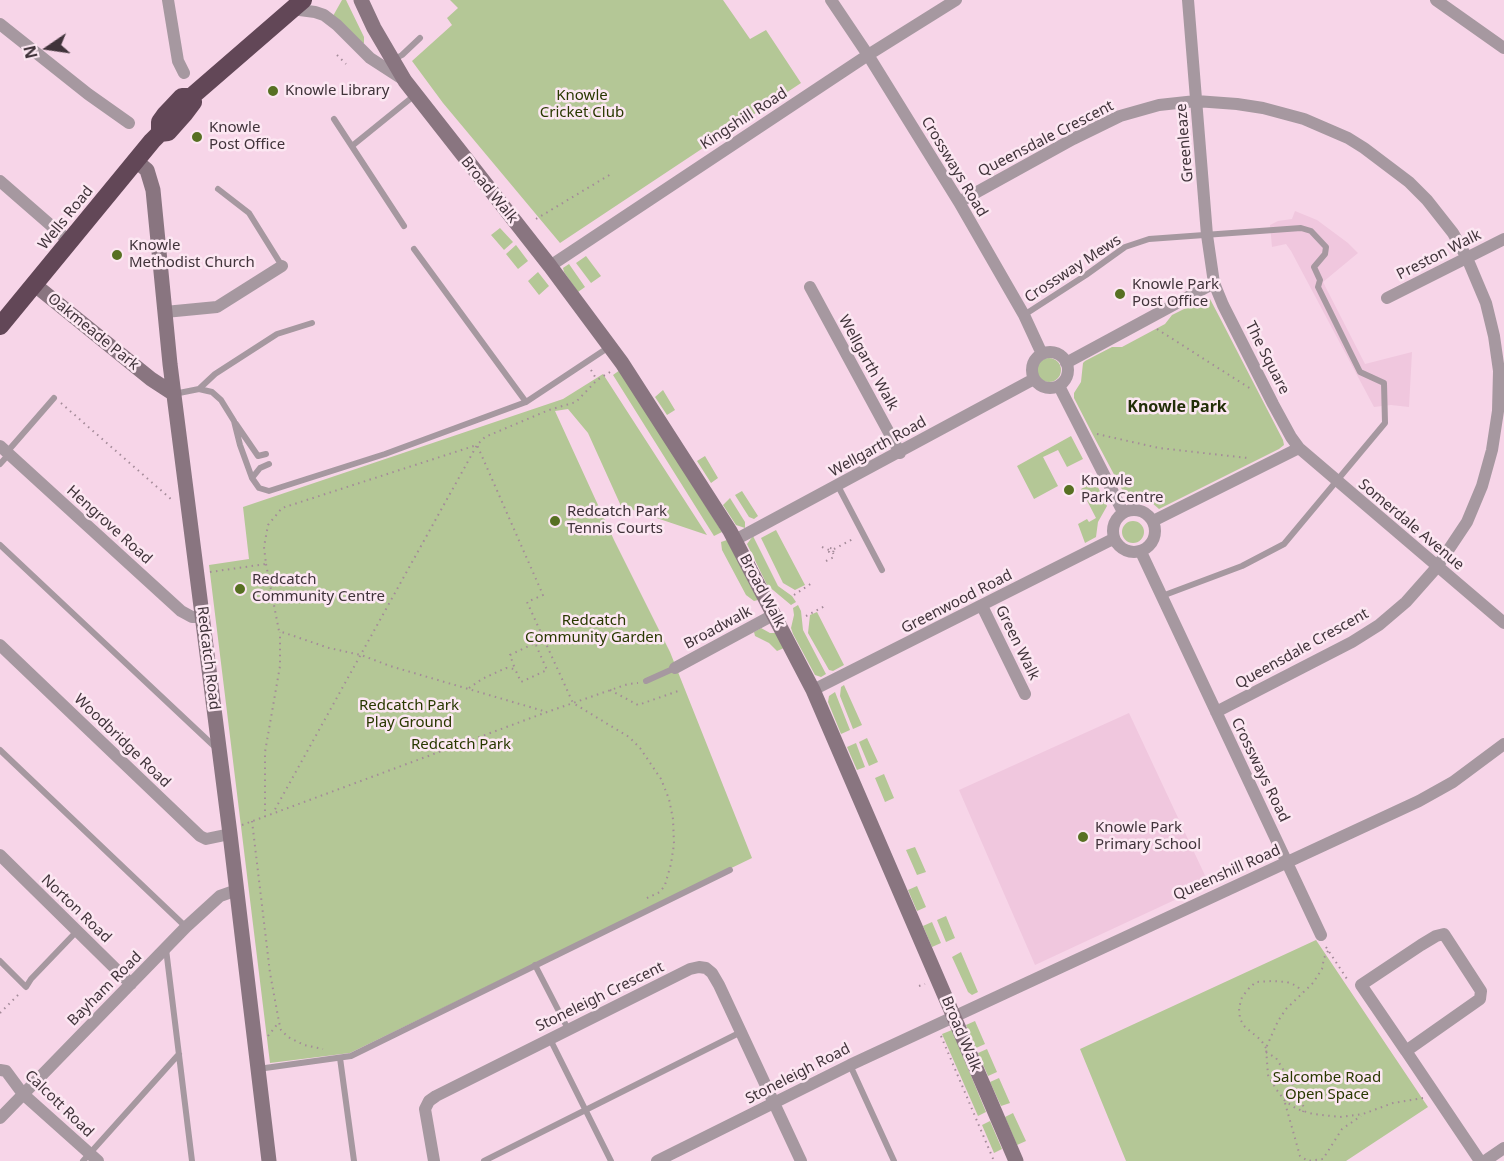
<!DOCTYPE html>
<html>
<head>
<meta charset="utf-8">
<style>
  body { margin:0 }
  #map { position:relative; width:1504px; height:1161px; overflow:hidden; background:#f7d5e8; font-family:"Noto Sans",sans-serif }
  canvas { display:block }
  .north { position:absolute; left:18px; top:18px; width:60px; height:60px; -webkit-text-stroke:4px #fce7f2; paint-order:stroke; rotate:257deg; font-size:16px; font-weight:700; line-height:24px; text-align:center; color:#40333a }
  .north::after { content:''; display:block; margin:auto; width:21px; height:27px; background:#40333a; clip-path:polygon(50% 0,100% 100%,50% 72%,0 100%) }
</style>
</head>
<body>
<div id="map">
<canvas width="1504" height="1161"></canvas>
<div class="north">N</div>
</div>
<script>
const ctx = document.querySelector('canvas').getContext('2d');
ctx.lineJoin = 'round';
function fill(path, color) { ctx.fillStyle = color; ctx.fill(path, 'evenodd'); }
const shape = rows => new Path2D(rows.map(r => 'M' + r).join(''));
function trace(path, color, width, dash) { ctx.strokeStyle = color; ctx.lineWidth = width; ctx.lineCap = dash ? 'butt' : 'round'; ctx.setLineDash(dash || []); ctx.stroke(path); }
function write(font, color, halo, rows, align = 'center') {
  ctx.font = font + ' "Noto Sans",sans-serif'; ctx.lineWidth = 5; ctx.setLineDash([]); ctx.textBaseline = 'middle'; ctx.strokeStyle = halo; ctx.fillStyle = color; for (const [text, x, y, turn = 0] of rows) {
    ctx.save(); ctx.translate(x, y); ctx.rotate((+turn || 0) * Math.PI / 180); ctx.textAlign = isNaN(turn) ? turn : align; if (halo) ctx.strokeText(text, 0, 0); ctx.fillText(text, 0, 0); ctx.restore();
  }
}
fill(shape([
  [1295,211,1317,220,1348,243,1358,253,1323,282,1365,364,1412,352,1409,407,1391,405,1374,407,1291,251,1286,244,1272,247,1270,225,1278,221,1292,219],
  [1129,713,1209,884,1035,965,959,790]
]), '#f0c7de');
fill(shape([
  [342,0,346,0,364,37,364,43,361,43,333,16],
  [450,0,723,0,750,39,766,30,801,83,560,243,443,103,412,61,452,25,447,18,458,8],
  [500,228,513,242,504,250,491,235],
  [516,245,528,261,518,269,506,254],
  [586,256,601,276,591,283,576,263],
  [569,264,585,287,578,292,564,272,563,268],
  [538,272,549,286,539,295,528,281],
  [1206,298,1210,299,1220,318,1283,440,1284,445,1279,449,1159,509,1151,502,1144,499,1126,497,1093,435,1074,398,1074,393,1081,382,1083,363,1085,361,1112,347,1122,347,1165,324,1172,315],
  '1037 370a12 12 0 1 1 24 0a12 12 0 1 1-24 0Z',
  [620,370,722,532,714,536,613,375],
  [603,374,707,535,621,506,588,433,568,409,555,411,614,540,670,652,752,858,350,1053,270,1063,209,565,249,559,243,507,563,399],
  [663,390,675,410,667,415,655,397],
  [1071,436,1083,459,1067,467,1058,450,1043,457,1058,486,1034,499,1017,466],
  [705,456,718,478,711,483,697,461],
  [1095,481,1107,506,1098,522,1096,537,1085,543,1078,524,1087,519,1089,522,1096,518,1081,489],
  [742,491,758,516,754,519,749,517,735,495],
  [730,498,745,522,745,528,736,525,723,505],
  '1122 532a11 11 0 1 1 22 0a11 11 0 1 1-22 0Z',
  [776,530,805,585,795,590,783,583,761,538],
  [753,536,778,586,792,596,796,602,791,605,767,585,747,544],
  [727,540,758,600,754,601,746,595,722,550,721,542],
  [798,605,801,611,803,630,826,674,821,677,815,675,793,634,791,628,794,615,793,608],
  [817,612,844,665,833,671,829,670,808,633,810,615],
  [761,628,770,633,776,633,784,648,777,651,769,643,755,636,754,632],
  [844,685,862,725,853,729,840,696,841,687],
  [835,692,850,730,841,734,828,702,829,696],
  [867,738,878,762,869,766,859,742],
  [856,743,865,767,857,770,847,747],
  [884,774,894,798,885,802,875,778],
  [915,847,926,872,917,875,906,850],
  [917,886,926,907,917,911,908,890],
  [946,916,955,938,946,942,937,920],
  [932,922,941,943,932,947,923,926],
  [1316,940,1428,1107,1346,1161,1126,1161,1080,1049],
  [961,952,978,992,972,995,968,992,952,957],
  [975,1021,985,1044,976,1048,966,1025],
  [952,1030,986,1112,978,1116,942,1034],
  [987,1049,997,1072,988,1076,978,1053],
  [999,1078,1010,1103,1001,1106,990,1082],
  [1013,1113,1026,1141,1017,1145,1005,1117],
  [990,1121,1002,1149,994,1153,982,1125]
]), '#b4c796');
trace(shape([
  [337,55,346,64],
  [536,219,611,174],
  [135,262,146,266],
  [1157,329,1251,389],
  [591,370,597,380],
  [610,372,597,380,576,402,549,410,485,437,477,445,543,595,527,602,573,703,629,737,640,748,661,779,669,799,673,819,674,844,671,864,665,885,660,892,645,899],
  [61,403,172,500],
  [1097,434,1159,448,1248,458],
  [822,547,829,550],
  [830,548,834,549,833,553,829,552,830,548],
  [834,549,855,538],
  [826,561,834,557,833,553],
  [266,564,279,631,329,648,361,655,390,666,547,712],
  [210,572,266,564,264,547,268,525,282,508,477,445,273,813],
  [794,595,812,583],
  [806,616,825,606],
  [469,688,482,679,506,668,515,669,521,682,547,670,535,643,510,655,515,669],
  [610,690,638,705,681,690],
  [265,817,265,752,280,666,280,632],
  [252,821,270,973,279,1022,281,1030,288,1037,304,1045,323,1049],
  [242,825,547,712,628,684,638,683],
  [1326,947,1349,982],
  [1328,951,1324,958,1322,969,1313,983,1286,1009,1278,1021,1266,1048,1268,1075,1276,1089,1285,1101,1297,1109,1313,1114,1340,1117,1363,1114,1393,1103,1423,1098],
  [919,986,925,984],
  [0,1013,19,994],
  [268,1036,279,1022],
  [941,1036,994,1161],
  [1266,1048,1261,1040,1245,1027,1240,1019,1239,1008,1242,997,1250,987,1256,982,1272,981,1287,982,1297,986,1302,992],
  [1266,1052,1276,1058,1298,1093,1304,1108,1303,1112],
  [1285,1103,1300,1156,1308,1161,1323,1159,1342,1129,1361,1116]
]), '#a48b99', 2, [1.5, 4.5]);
trace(shape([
  [393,60,402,55,420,38],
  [334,119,404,226],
  [352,146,415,95],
  [218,189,249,213,282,266],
  [414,249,526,402],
  [1024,315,1086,275,1125,247,1149,239,1301,228,1311,231,1326,247,1325,254,1314,267,1320,280,1318,287,1360,372,1384,383,1385,423,1284,544,1242,566,1162,596],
  [199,389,215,374,277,334,312,323],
  [174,394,199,389,212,392,221,400,234,421,240,445,252,478,259,488,269,491,385,454,526,402,609,347],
  [236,424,258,456,266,454],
  [7,452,54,398],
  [0,464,9,454],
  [252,478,260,468,269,464],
  [838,486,882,570],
  [0,545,215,747],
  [646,681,675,668],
  [0,750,186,927],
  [166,949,192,1161],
  [0,961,26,987,31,979,77,931],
  [535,965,568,1029],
  [550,1039,611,1161],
  [340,1058,354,1161],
  [850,1065,894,1161],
  [258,1069,351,1056,730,870],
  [83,1161,179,1054],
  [484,1161,741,1032]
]), '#a698a0', 6);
trace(shape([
  [168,0,178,61,184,73],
  [831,0,868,55,959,202,1024,315,1042,354],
  [1188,0,1207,235,1214,283],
  [1436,0,1504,48],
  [292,9,315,12,324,15,337,25,370,58,404,80],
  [0,24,88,94,129,123],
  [0,181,70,242],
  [959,202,1073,139,1120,116,1159,105,1196,101,1237,104,1263,108,1304,119,1348,138,1364,148,1409,182,1427,200,1453,233,1467,258,1486,303,1494,336,1499,371,1498,411,1492,450,1482,486,1467,522,1437,567,1406,602,1379,625,1352,642,1216,712],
  [550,266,868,55,956,0],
  [810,287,900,453],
  [1387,298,1504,239],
  [165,312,217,307,282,266],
  '1032 370a18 18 0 1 1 36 0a18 18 0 1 1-36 0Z',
  [1066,363,1214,283,1223,305,1273,404,1291,437,1299,448,1153,521],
  [1059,386,1123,512],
  [0,446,181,611,192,617,202,617],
  [1299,448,1504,623],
  '1113 531a21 21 0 1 1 42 0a21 21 0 1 1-42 0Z',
  [735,540,1034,379],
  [1141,552,1321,935],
  [982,606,1025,694],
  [0,645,200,836,206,839,230,834],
  [675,668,775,614],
  [813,690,1113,539],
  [0,855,131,984],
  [1406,1051,1361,985,1421,945,1436,936,1444,934,1481,991,1480,999,1406,1051,1480,1161],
  [0,1070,6,1071,23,1094,98,1161],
  [0,1118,186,927,220,896,237,890],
  [434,1161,425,1109,429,1101,436,1096,690,969,699,967,706,968,712,973,719,985,801,1161],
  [657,1161,850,1065,1419,801,1453,782,1504,744],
  [1485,1161,1504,1148]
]), '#a698a0', 12);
trace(shape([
  [361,0,374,28,405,81,550,266,622,363,730,531,813,690,1016,1161],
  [136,161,147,170,153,190,170,364,230,834,269,1161],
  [35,285,151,379,174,394]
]), '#897580', 15);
trace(shape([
  [160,133,160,122,165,115,182,97,191,97],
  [0,326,152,141,160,133,168,132,184,114,193,102,191,97,303,0]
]), '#624757', 18);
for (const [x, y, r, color] of [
  [273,91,6,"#577022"],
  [197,137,6,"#577022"],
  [117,255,6,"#577022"],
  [1120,294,6,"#577022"],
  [1069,490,6,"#577022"],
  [555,521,6,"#577022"],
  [240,589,6,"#577022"],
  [1083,837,6,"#577022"]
]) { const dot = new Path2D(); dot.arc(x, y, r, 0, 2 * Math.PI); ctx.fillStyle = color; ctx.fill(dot); trace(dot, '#fce7f2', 2); }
write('15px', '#40333a', '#fce7f2', [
  ["Knowle Library",285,91],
  ["Knowle",209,128],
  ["Post Office",209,145],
  ["Knowle",129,246],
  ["Methodist Church",129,263],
  ["Knowle Park",1132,285],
  ["Post Office",1132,302],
  ["Knowle",1081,481],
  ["Park Centre",1081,498],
  ["Redcatch Park",567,512],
  ["Tennis Courts",567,529],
  ["Redcatch",252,580],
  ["Community Centre",252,597],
  ["Knowle Park",1095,828],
  ["Primary School",1095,845]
], 'left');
write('15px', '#293800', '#fce7f2', [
  ["Knowle",582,96],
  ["Cricket Club",582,113],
  ["Redcatch",594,621],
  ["Community Garden",594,638],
  ["Redcatch Park",409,706],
  ["Play Ground",409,723],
  ["Redcatch Park",461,745],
  ["Salcombe Road",1327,1078],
  ["Open Space",1327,1095]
]);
write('15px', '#40333a', '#fce7f2', [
  ["Kingshill Road",744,119,-33],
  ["Queensdale Crescent",1046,139,-27],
  ["Greenleaze",1185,143,-95],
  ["Crossways Road",954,167,59],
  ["Broad Walk",489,190,51],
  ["Wells Road",66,218,-51],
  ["Preston Walk",1439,255,-27],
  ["Crossway Mews",1073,269,-33],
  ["Oakmeade Park",93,332,39],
  ["The Square",1267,358,63],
  ["Wellgarth Walk",868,363,61],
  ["Wellgarth Road",878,447,-29],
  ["Hengrove Road",109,525,42],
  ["Somerdale Avenue",1411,525,40],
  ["Broad Walk",762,591,62],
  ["Greenwood Road",957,602,-27],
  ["Broadwalk",718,628,-28],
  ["Green Walk",1017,643,64],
  ["Queensdale Crescent",1302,649,-29],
  ["Redcatch Road",208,658,83],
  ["Woodbridge Road",122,741,44],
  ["Crossways Road",1260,770,64],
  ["Queenshill Road",1227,873,-24],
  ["Norton Road",76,909,44],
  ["Bayham Road",105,989,-45],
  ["Stoneleigh Crescent",600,997,-26],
  ["Broad Walk",961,1034,67],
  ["Stoneleigh Road",798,1074,-27],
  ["Calcott Road",59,1104,44]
]);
write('bold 16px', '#222e08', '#fce7f2', [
  ["Knowle Park",1177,407]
]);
</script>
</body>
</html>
